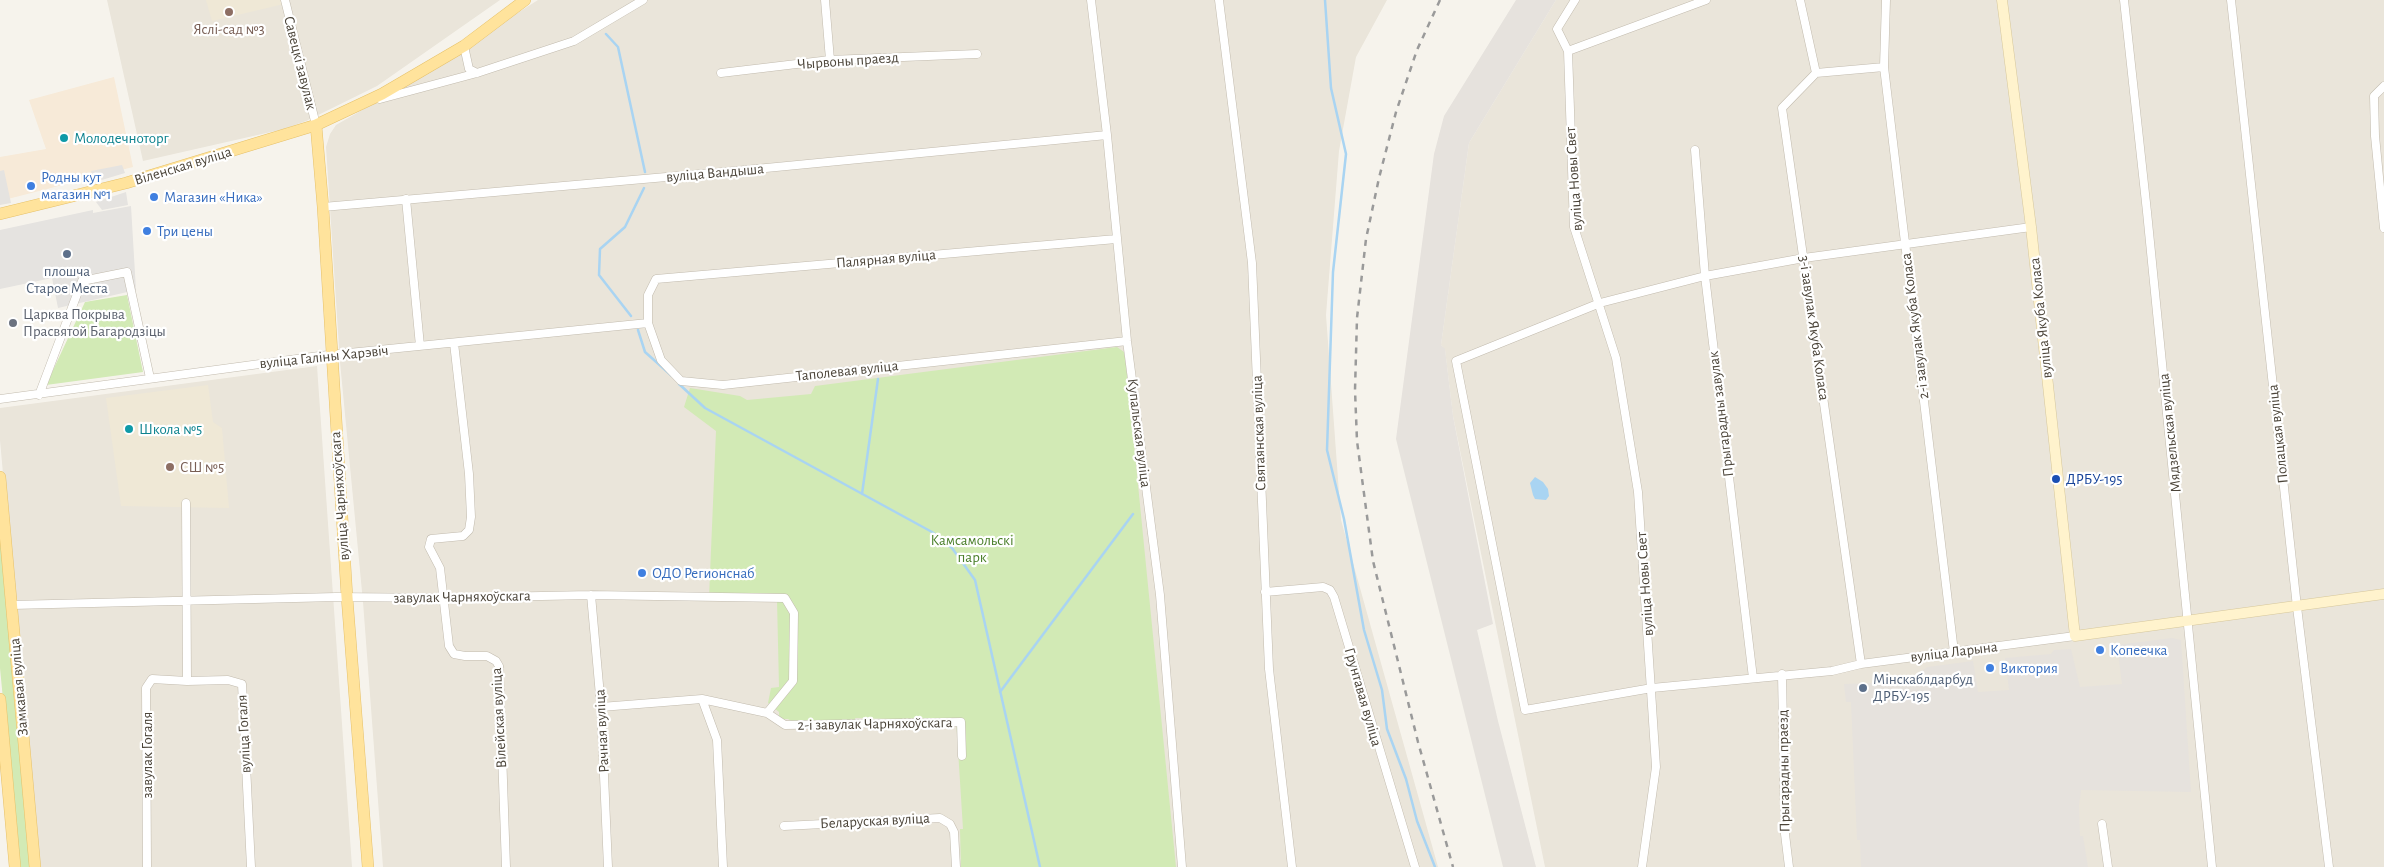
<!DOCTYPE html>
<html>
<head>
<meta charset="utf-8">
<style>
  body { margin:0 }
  canvas { display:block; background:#f6f3ec }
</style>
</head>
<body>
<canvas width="2384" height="867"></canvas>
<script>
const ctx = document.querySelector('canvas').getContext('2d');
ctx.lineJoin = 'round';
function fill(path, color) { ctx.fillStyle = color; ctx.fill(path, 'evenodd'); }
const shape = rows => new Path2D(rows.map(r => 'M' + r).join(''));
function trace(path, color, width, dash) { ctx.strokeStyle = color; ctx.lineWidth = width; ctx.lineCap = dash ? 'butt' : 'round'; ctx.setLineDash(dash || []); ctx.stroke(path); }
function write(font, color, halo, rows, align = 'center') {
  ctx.font = font + ' "Alegreya Sans",sans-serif'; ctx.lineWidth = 4.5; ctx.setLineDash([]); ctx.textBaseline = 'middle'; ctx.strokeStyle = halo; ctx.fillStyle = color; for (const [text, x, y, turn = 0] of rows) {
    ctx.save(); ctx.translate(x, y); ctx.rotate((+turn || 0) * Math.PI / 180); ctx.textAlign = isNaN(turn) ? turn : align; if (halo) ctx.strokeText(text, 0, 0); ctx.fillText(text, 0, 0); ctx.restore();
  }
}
fill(shape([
  [107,0,500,0,377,86,306,121,284,129,143,161],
  [538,0,1387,0,1356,57,1339,151,1326,315,1341,520,1438,867,383,867,363,602,340,362,326,147,330,134,336,125,385,97],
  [1556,0,2384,0,2384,867,1545,867,1453,416,1445,350,1441,345,1469,143],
  [317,366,352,867,38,867,0,440,0,408]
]), '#eae5da');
fill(shape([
  [114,77,133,167,0,201,0,157,46,149,29,100]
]), '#f7ead8');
fill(shape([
  [1516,0,1556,0,1469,143,1441,345,1445,349,1453,416,1493,624,1477,630,1498,721,1536,867,1503,867,1396,439,1434,154,1444,116],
  [2172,638,2181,640,2191,792,2081,790,2079,805,2080,836,2083,836,2088,867,1861,867,1860,840,1857,840,1851,702,1846,702,1844,684,1904,682,1928,667,1973,661,1978,692,2009,690,2005,658,2051,654,2054,650,2071,649,2080,687,2122,684,2117,645]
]), '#e6e2dd');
fill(shape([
  [206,0,283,0,284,4,212,21],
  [208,385,213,422,222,428,229,508,121,506,106,398]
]), '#efe8d6');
fill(shape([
  [127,295,143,372,46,385,85,302],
  [1117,347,1124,352,1126,364,1176,867,961,867,960,829,963,829,956,718,931,718,930,720,855,718,856,721,793,722,788,719,779,719,779,712,768,703,771,688,779,687,777,600,709,598,716,431,684,407,690,388,740,396,747,400,811,394,815,386],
  [0,521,32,867,19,867,0,668]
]), '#d2eab5');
fill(shape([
  [122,165,125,173,95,182,91,171],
  [4,170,11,203,0,205,0,171],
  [126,192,128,205,102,210,96,202],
  [131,206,136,290,58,308,52,278,0,289,0,230,93,210,93,213]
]), '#e5e3e0');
fill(shape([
  [1535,477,1543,482,1548,489,1549,496,1546,500,1535,499,1533,495,1530,483]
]), '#a9d4f2');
trace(shape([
  [1325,0,1331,88,1346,154,1333,272,1327,450,1344,519,1364,630,1382,690,1387,729,1406,779,1417,821,1435,867],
  [606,34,618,47,645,172],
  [631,316,599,275,600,249,625,227,644,188],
  [638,330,645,352,672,376],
  [679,384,705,408,932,532,952,548,975,580,1040,867],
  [862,494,878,379],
  [1000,692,1133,514]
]), '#a9d4f2', 2.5);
const street = shape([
  [285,0,316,125],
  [825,0,830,60],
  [1091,0,1107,135,1127,341,1160,595,1182,867],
  [1219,0,1252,263,1269,669,1292,867],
  [1575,0,1557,29,1568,51,1574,227,1616,358,1638,492,1656,767,1642,867],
  [1800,0,1816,73],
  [1886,0,1884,67,1954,652],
  [2124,0,2147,212,2212,867],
  [2231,0,2297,607,2329,867],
  [464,46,469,69,477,73],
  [1568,51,1706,0],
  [721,73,830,60,977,54],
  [2384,86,2374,96,2375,136,2384,228],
  [380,99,477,73,574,41,643,0],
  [1695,150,1705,276,1753,678],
  [406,199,420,346],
  [323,207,735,171,1107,135],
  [2031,227,1804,258,1705,276,1600,303,1456,361,1525,710,1652,688,1832,671,1861,664,2075,636],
  [1116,239,656,279,648,295,648,323,661,360,681,381,723,385,1127,341],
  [454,343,469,474,471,517,469,530,463,536,431,539,429,547,440,568,449,646,454,654,465,656,487,656,496,661,499,666,506,867],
  [39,395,82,281,127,272,150,378],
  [0,399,319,356,648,323],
  [186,503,187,681,228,680,242,684,251,867],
  [1265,592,1323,587,1330,590,1334,597,1415,867],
  [591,595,601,707,608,867],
  [12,605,336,597,443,598,591,595,785,598,794,613,793,681,767,713],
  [1861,664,1782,108,1816,73,1884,67],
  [1782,674,1785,834,1789,867],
  [702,699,717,740,723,867],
  [601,707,702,699,767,713,785,725,961,722,962,756],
  [2102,824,2108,867],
  [784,826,940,818,950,824,954,832,956,867],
  [147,867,146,688,152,679,187,681]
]);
const secondary = shape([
  [2002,0,2031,227,2075,636,2384,594]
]);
const primary = shape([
  [316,125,323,207,347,597,368,867],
  [0,214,126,183,316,125,382,94,464,46,525,0],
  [0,477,35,867],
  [0,699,15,867]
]);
trace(street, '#c2bbae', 9);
trace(secondary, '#d6c79b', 11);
trace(primary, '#e6c16a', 12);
trace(street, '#fff', 8);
trace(secondary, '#fff3cd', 10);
trace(primary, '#ffe39c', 11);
trace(shape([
  [1440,0,1417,50,1396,112,1379,178,1366,239,1357,318,1355,390,1357,441,1373,561,1418,742,1453,867]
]), '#9a9a9a', 2.5, [6, 6]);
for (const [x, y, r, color] of [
  [229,12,5,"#8d6e63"],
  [64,138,5,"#0f9aa8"],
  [31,186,5,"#3f7fe0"],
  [154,197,5,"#3f7fe0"],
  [147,231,5,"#3f7fe0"],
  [67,254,5,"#5c6f8a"],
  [13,323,5,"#6b7280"],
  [129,429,5,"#0f9aa8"],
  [170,467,5,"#8d6e63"],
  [2056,479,5,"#1a4fb4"],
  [642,573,5,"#3f7fe0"],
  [2100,650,5,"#3f7fe0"],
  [1990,668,5,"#3f7fe0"],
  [1863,688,5,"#5c6f8a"]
]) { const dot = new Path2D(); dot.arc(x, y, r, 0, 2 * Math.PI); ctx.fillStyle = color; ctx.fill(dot); trace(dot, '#fff', 2); }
write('15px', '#785e54', '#fff', [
  ["Яслі-сад №3",229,29],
  ["СШ №5",180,467,"left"]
]);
write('15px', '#4b4439', '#fff', [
  ["Чырвоны праезд",848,61,-4],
  ["Савецкі завулак",300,63,76],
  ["Віленская вуліца",183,166,-17],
  ["вуліца Вандыша",715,173,-5],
  ["вуліца Новы Свет",1574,179,-94],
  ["Палярная вуліца",886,259,-5],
  ["вуліца Якуба Коласа",2041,318,-96],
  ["2-і завулак Якуба Коласа",1915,326,-97],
  ["3-і завулак Якуба Коласа",1814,328,82],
  ["вуліца Галіны Харэвіч",324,357,-6],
  ["Таполевая вуліца",847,371,-6],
  ["Прыгарадны завулак",1721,414,-97],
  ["Купальская вуліца",1139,433,83],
  ["Святаянская вуліца",1259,433,-92],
  ["Мядзельская вуліца",2170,433,-96],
  ["Полацкая вуліца",2278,434,-96],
  ["вуліца Чарняхоўскага",340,496,-94],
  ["вуліца Новы Свет",1645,584,-94],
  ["завулак Чарняхоўскага",462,597,-1],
  ["вуліца Ларына",1954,652,-7],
  ["Замкавая вуліца",19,687,-95],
  ["Грунтавая вуліца",1363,697,74],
  ["Вілейская вуліца",499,718,-93],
  ["2-і завулак Чарняхоўскага",875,724,-1],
  ["Рачная вуліца",602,731,-93],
  ["вуліца Гогаля",244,734,-93],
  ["завулак Гогаля",147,755,-90],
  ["Прыгарадны праезд",1784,771,-91],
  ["Беларуская вуліца",875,821,-3]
]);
write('15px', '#0d838f', '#fff', [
  ["Молодечноторг",74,138],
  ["Школа №5",139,429]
], 'left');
write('15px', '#366cbe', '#fff', [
  ["Родны кут",41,177],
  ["магазин №1",41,194],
  ["Магазин «Ника»",164,197],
  ["Три цены",157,231],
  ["ОДО Регионснаб",652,573],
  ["Копеечка",2110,650],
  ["Виктория",2000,668]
], 'left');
write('15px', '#4e5e75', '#fff', [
  ["плошча",67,271],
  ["Старое Места",67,288],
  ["Мінскаблдарбуд",1873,679,"left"],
  ["ДРБУ-195",1873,696,"left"]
]);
write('15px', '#5b616d', '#fff', [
  ["Царква Покрыва",23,314],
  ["Прасвятой Багародзіцы",23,331]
], 'left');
write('15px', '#164399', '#fff', [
  ["ДРБУ-195",2066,479]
], 'left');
write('15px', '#4a7f2a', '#fff', [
  ["Камсамольскі",972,540],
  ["парк",972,557]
]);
</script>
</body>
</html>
